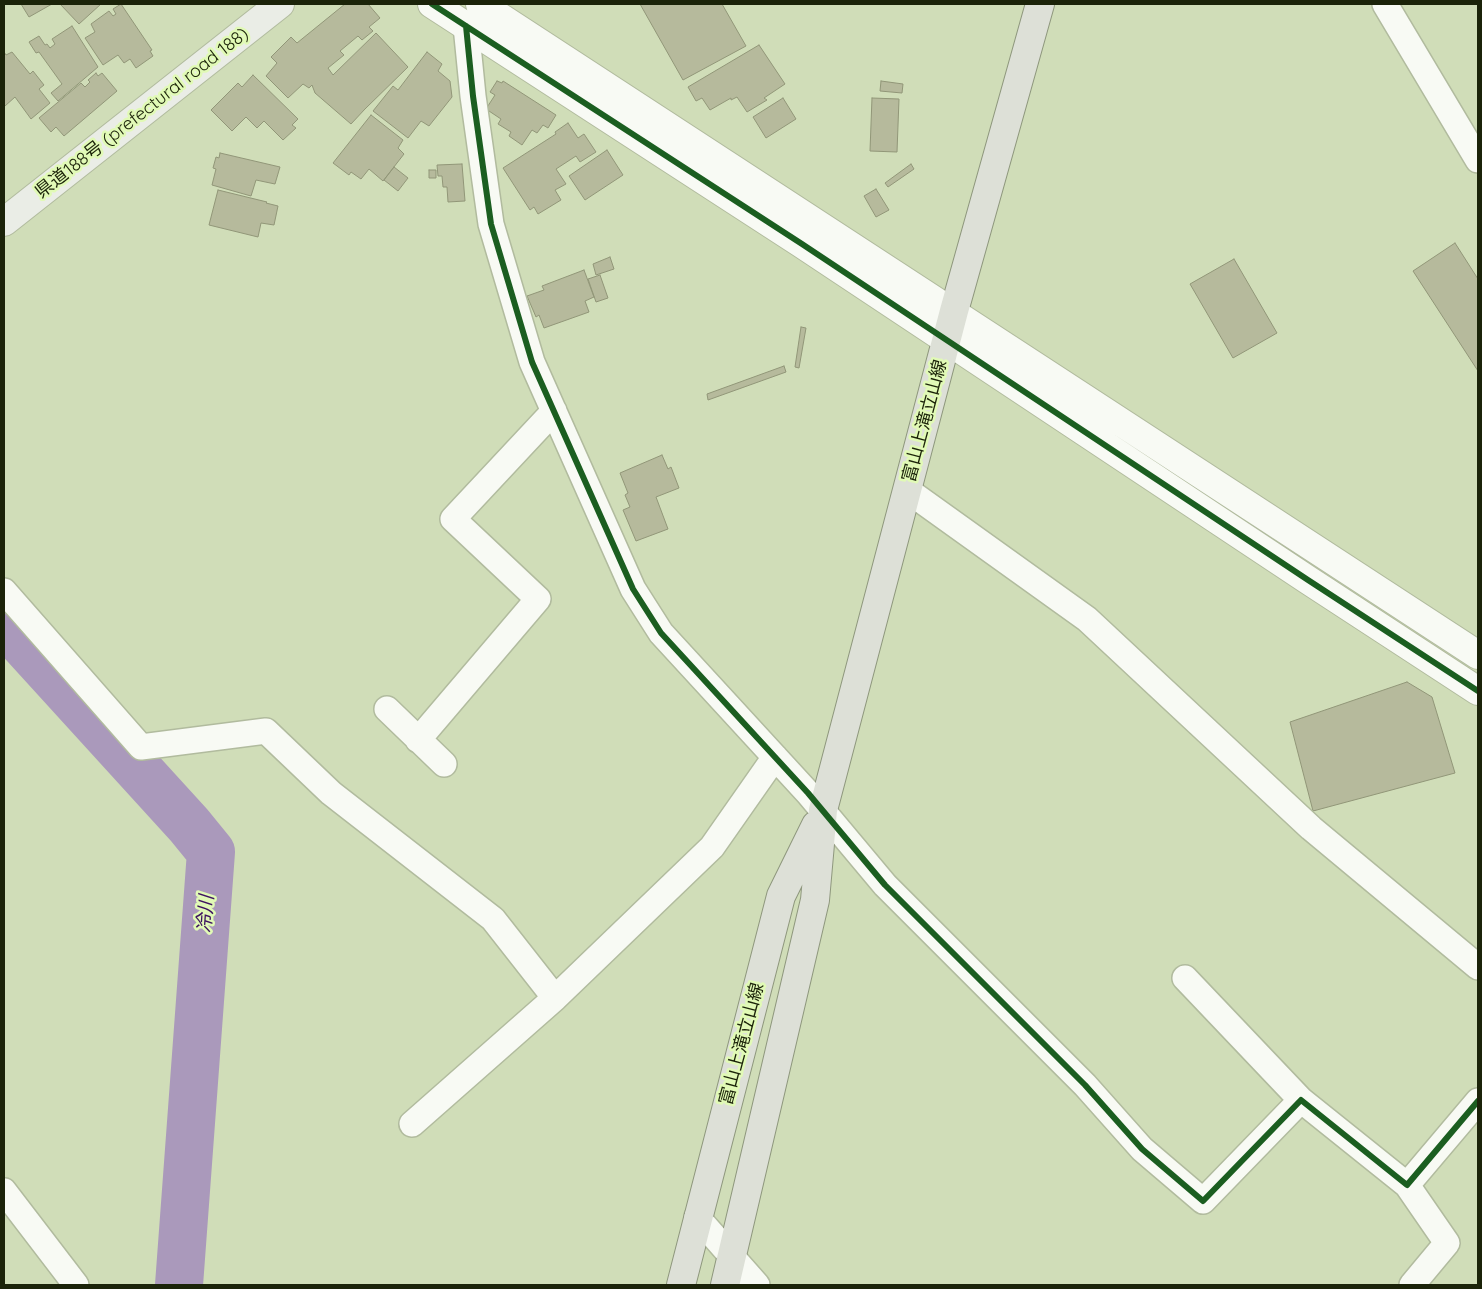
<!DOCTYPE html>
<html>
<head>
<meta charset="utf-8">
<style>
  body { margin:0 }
  #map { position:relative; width:1482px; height:1289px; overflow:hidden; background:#d0ddb8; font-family:Quicksand,sans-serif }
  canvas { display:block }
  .frame { position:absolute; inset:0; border:5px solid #1b2309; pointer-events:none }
</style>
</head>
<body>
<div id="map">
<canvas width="1482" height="1289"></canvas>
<div class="frame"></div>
</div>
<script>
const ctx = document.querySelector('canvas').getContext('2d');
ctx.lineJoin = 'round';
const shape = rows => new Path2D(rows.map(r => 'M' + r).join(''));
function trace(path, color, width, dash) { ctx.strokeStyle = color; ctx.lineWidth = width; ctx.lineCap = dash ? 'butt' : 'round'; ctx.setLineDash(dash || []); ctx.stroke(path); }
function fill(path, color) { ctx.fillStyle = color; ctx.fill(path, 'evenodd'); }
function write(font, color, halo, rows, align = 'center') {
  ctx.font = font + ' Quicksand,"Noto Sans JP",sans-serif'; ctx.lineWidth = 5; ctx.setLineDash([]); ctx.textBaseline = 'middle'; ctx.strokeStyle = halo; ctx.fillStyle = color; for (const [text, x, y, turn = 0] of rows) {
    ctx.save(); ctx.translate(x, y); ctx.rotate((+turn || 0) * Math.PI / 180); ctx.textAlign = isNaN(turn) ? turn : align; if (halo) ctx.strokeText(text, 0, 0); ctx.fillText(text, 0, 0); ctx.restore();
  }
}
trace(shape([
  [4,622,189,825,211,852,179,1285]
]), '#a9b', 48);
const building = shape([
  [21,4,52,4,29,17,21,4],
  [60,4,101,4,79,24,60,4],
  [121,4,152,50,150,51,153,56,136,68,130,59,124,63,118,55,103,65,85,38,95,32,91,24,109,11,113,16,116,14,113,9,121,4],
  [345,4,368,4,380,18,369,27,373,31,362,40,358,36,340,51,344,55,328,68,333,75,376,33,408,67,365,109,351,124,315,93,312,85,309,88,303,84,288,98,266,76,277,63,271,57,291,37,297,43,345,4],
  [640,4,722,4,746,46,683,80,640,4],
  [72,26,98,67,58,101,51,93,62,84,39,52,36,53,29,42,39,36,45,45,47,44,50,48,55,44,52,39,72,26],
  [759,45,785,84,764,98,767,100,747,112,737,97,731,100,731,98,710,110,702,98,696,101,688,87,759,45],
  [4,52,6,55,12,52,30,74,33,71,44,85,39,89,50,103,31,119,15,97,5,106,4,104,4,52],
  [427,52,442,64,438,71,450,81,452,97,429,126,421,121,408,138,373,111,393,86,398,90,427,52],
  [96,73,98,76,102,73,117,91,64,136,56,127,51,132,39,118,81,83,85,87,90,82,88,80,96,73],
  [253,75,298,119,292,125,296,128,283,140,264,121,257,128,246,117,232,131,211,110,238,83,242,87,253,75],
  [497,81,502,83,503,81,556,115,548,128,543,125,537,133,532,130,522,145,509,136,511,132,498,124,501,119,486,109,495,95,490,92,497,81],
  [881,81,903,84,902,93,880,91,881,81],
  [783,98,796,119,766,138,753,117,783,98],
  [872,98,899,99,897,152,870,151,872,98],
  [371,115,403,140,398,148,404,154,383,181,369,169,361,179,351,172,349,175,333,163,371,115],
  [568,123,578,138,584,134,596,152,580,162,576,156,556,169,566,184,555,190,561,200,538,214,534,207,530,210,503,168,556,134,555,132,568,123],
  [607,150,623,175,585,200,569,176,607,150],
  [220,153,280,167,275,184,256,180,251,196,212,185,216,169,213,168,216,157,219,158,220,153],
  [462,164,465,201,448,202,447,187,443,187,442,176,438,176,437,165,462,164],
  [911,164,914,169,888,187,885,183,911,164],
  [394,167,408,178,398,191,384,180,394,167],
  [429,170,436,170,436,178,429,178,429,170],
  [876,189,889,210,876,217,864,196,876,189],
  [218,190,267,202,266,203,278,206,274,225,261,223,258,237,209,225,218,190],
  [1455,243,1478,279,1478,371,1413,271,1455,243],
  [610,257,614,269,596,275,593,264,610,257],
  [1234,259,1277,333,1233,358,1190,284,1234,259],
  [584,270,594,297,585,301,589,312,544,328,539,315,536,317,527,296,544,290,542,286,584,270],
  [600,275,608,298,596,302,588,279,600,275],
  [801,327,806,328,799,368,795,367,801,327],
  [784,366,786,372,708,400,707,394,784,366],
  [662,455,668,469,671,467,679,488,656,497,668,529,636,541,623,510,630,507,625,495,628,493,620,473,662,455],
  [1407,682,1432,697,1455,773,1313,811,1290,722,1407,682]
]);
fill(building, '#b6ba9c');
trace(building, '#919678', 1);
const minor = shape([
  [1385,4,1478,160],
  [466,26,473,96,491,224,532,362,633,589,661,633,808,793,885,885,1085,1085,1142,1149,1203,1201,1301,1100,1407,1185,1478,1101],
  [907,490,1087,619,1311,828,1478,967],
  [4,591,141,747,266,731,331,793,493,919,555,998],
  [387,709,444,764],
  [418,740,538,599,453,519,554,411],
  [1185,978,1301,1100],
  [412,1124,555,998,712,847,775,757],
  [1407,1185,1447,1243,1412,1285],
  [4,1191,76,1285],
  [697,1217,757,1285]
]);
const tertiary = shape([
  [432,4,802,244,1308,580,1478,691],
  [480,4,1478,655]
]);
const secondary = shape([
  [4,222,280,4]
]);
const primary = shape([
  [681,1285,781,896,816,825],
  [725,1285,815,900,823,810,954,311,1040,4]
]);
trace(minor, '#b1bb9e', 28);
trace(tertiary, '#b1bb9e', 30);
trace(secondary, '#b1bb9e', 30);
trace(primary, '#8e977d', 30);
trace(minor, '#f8faf4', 25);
trace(tertiary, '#f8faf4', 28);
trace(secondary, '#eaede6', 28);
trace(primary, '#dde0d7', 28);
trace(shape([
  [432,4,802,244,1308,580,1478,691],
  [466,26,473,96,491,224,532,362,633,589,661,633,808,793,885,885,1085,1085,1142,1149,1203,1201,1301,1100,1407,1185,1478,1101]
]), '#1b5e20', 6);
write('18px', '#1b2309', '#e1fab6', [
  ["県道188号 (prefectural road 188)",142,113,-38],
  ["富山上滝立山線",925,421,-75],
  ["富山上滝立山線",742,1044,-75]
]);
write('italic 19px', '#3c125f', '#e1fab6', [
  ["冷川",206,914,-86]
]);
</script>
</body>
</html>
